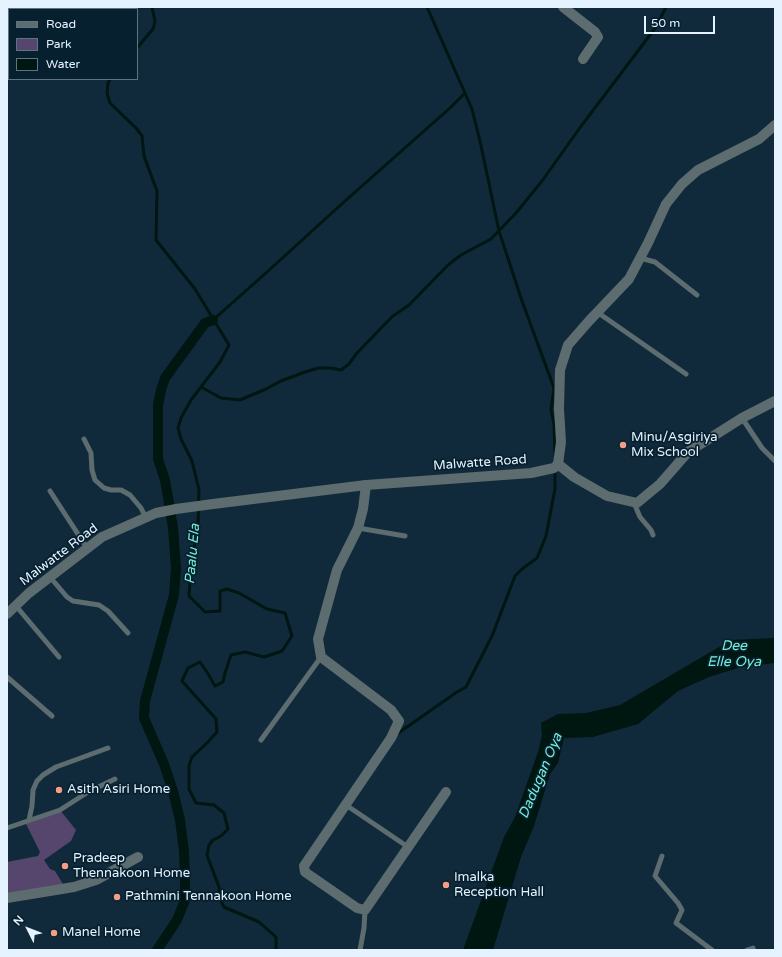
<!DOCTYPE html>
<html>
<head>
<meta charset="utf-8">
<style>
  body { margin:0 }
  #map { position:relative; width:782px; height:957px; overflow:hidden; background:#112a3b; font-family:"Varela Round",sans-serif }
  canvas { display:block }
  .frame { position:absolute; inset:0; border:8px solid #e4f3ff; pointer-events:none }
  .legend { position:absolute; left:8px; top:8px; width:130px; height:72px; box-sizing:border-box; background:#072030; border:1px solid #5f7483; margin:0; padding:5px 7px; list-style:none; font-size:12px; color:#e4f3ff }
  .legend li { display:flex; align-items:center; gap:8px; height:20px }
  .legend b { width:20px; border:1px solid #5f7483 }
  .north { position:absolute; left:8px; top:909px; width:40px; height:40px; -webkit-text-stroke:3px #072030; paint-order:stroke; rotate:312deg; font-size:11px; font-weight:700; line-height:16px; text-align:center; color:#e4f3ff }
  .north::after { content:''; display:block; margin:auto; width:14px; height:18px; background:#e4f3ff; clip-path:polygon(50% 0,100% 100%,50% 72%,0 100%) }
  .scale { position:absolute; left:644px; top:16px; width:71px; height:18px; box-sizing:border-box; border:2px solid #e4f3ff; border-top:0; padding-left:5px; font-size:12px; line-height:14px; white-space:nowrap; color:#e4f3ff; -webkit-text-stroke:3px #072030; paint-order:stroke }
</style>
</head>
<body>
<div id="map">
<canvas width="782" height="957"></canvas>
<div class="frame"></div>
<ul class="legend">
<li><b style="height:5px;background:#5c6c6f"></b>Road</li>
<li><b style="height:11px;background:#56466d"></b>Park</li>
<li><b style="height:11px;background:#001611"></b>Water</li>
</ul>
<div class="north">N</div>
<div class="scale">50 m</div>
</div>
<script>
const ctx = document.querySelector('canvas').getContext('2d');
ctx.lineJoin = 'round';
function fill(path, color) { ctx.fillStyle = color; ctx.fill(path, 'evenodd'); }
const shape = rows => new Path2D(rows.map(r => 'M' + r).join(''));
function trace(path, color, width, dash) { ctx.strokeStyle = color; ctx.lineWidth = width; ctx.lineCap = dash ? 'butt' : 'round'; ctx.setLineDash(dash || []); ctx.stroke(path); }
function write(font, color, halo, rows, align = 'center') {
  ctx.font = font + ' "Varela Round",sans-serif'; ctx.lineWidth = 3.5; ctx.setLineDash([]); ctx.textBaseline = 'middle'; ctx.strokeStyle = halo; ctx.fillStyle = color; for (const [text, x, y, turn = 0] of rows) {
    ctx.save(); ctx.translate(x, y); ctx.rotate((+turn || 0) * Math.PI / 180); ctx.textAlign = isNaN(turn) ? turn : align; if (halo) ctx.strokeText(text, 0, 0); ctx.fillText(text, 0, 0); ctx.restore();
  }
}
fill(shape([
  [60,810,76,830,71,841,44,860,50,869,55,871,66,889,7,898,7,862,38,856,40,852,25,822]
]), '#56466d');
fill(shape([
  [775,638,775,663,741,667,709,677,678,691,638,724,593,737,564,738,558,763,550,774,534,826,521,857,493,950,463,950,504,837,515,817,538,752,542,735,541,723,558,714,586,713,620,705,731,640]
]), '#001611');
trace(shape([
  [427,7,472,109,480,141,499,231,522,301,554,388,551,410,554,424,555,455],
  [137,48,153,29,155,21,152,7],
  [110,79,108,83,107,93,110,103,136,128,142,136,144,156,157,191,156,240,195,289,229,345,220,362,191,400,181,418,178,428,181,439,192,461,199,490,198,525,191,565,189,596,205,612,220,611,220,591,227,589,239,593,267,609,285,613,292,636,282,651,264,657,245,652,231,655,225,673,223,682,215,686,207,672,200,662,188,668,182,681,216,719,217,732,207,743,192,757,189,766,189,789,196,803,214,805,224,813,228,829,221,836,213,840,209,845,207,855,219,887,220,899,224,907,259,922,276,937,276,950],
  [213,320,267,272,345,201,450,108,464,94],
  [201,387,221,398,240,400,266,389,281,381,305,372,318,368,331,368,341,370,349,364,357,353,386,323,393,316,409,305,448,265,461,255,491,239,516,213,542,181,579,129,656,27,666,7],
  [397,734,457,692,466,687,492,636,515,576,522,569,537,558,546,536,555,489,555,470]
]), '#001611', 3);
trace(shape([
  [157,950,177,920,185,900,185,875,184,851,180,820,173,791,164,764,144,718,145,701,174,595,176,568,173,528,168,497,165,480,158,459,158,405,161,390,165,378,205,323,213,320]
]), '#001611', 10);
trace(shape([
  [640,258,655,262,697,295],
  [597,312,686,374],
  [742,418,762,448,775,461],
  [84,439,91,453,92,470,95,480,104,488,111,490,121,490,130,495,141,508,146,518],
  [50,491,87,548],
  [634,503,640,517,651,530,653,535],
  [358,528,405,536],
  [50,577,67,597,73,601,99,605,108,611,128,633],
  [16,606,59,657],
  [7,677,52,716],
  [261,740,321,657],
  [346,805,408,847],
  [29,820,32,806,33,790,37,781,43,775,56,767,108,748],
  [7,828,60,810,88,792,115,779],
  [662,856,655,876,678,903,682,910,676,923,712,950],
  [360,950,364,928,365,910],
  [747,950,753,948]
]), '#5c6c6f', 5);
trace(shape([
  [563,7,595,32,598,37,583,59],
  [558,464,574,477,607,496,637,503,660,484,688,452,742,418,775,401],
  [366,485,363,509,358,528,337,570,318,639,321,657,391,710,399,721,391,738,304,866,305,872,357,908,365,910,446,792],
  [7,898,74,887,96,880,138,857]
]), '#5c6c6f', 10);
trace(shape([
  [7,614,29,593,102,537,156,513,176,509,213,504,366,485,531,473,554,468,558,464,561,442,559,409,560,370,568,345,589,321,629,279,648,243,666,204,682,184,698,170,759,139,775,125]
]), '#5c6c6f', 10);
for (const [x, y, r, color] of [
  [623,445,4,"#f49e88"],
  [59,790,4,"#f49e88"],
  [65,866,4,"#f49e88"],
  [446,885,4,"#f49e88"],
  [117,897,4,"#f49e88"],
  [54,933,4,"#f49e88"]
]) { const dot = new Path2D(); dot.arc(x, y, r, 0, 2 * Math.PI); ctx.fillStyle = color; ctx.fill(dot); trace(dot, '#072030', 1.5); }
write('13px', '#e4f3ff', '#072030', [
  ["Minu/Asgiriya",631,438],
  ["Mix School",631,453],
  ["Asith Asiri Home",67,790],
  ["Pradeep",73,859],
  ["Thennakoon Home",73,874],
  ["Imalka",454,878],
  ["Reception Hall",454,893],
  ["Pathmini Tennakoon Home",125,897],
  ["Manel Home",62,933]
], 'left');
write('13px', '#e4f3ff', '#072030', [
  ["Malwatte Road",480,463,-4],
  ["Malwatte Road",59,555,-37]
]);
write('italic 14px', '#76eed5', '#072030', [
  ["Paalu Ela",193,554,-85],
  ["Dee",734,646],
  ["Elle Oya",734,662],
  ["Dadugan Oya",541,776,-67]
]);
</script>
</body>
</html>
